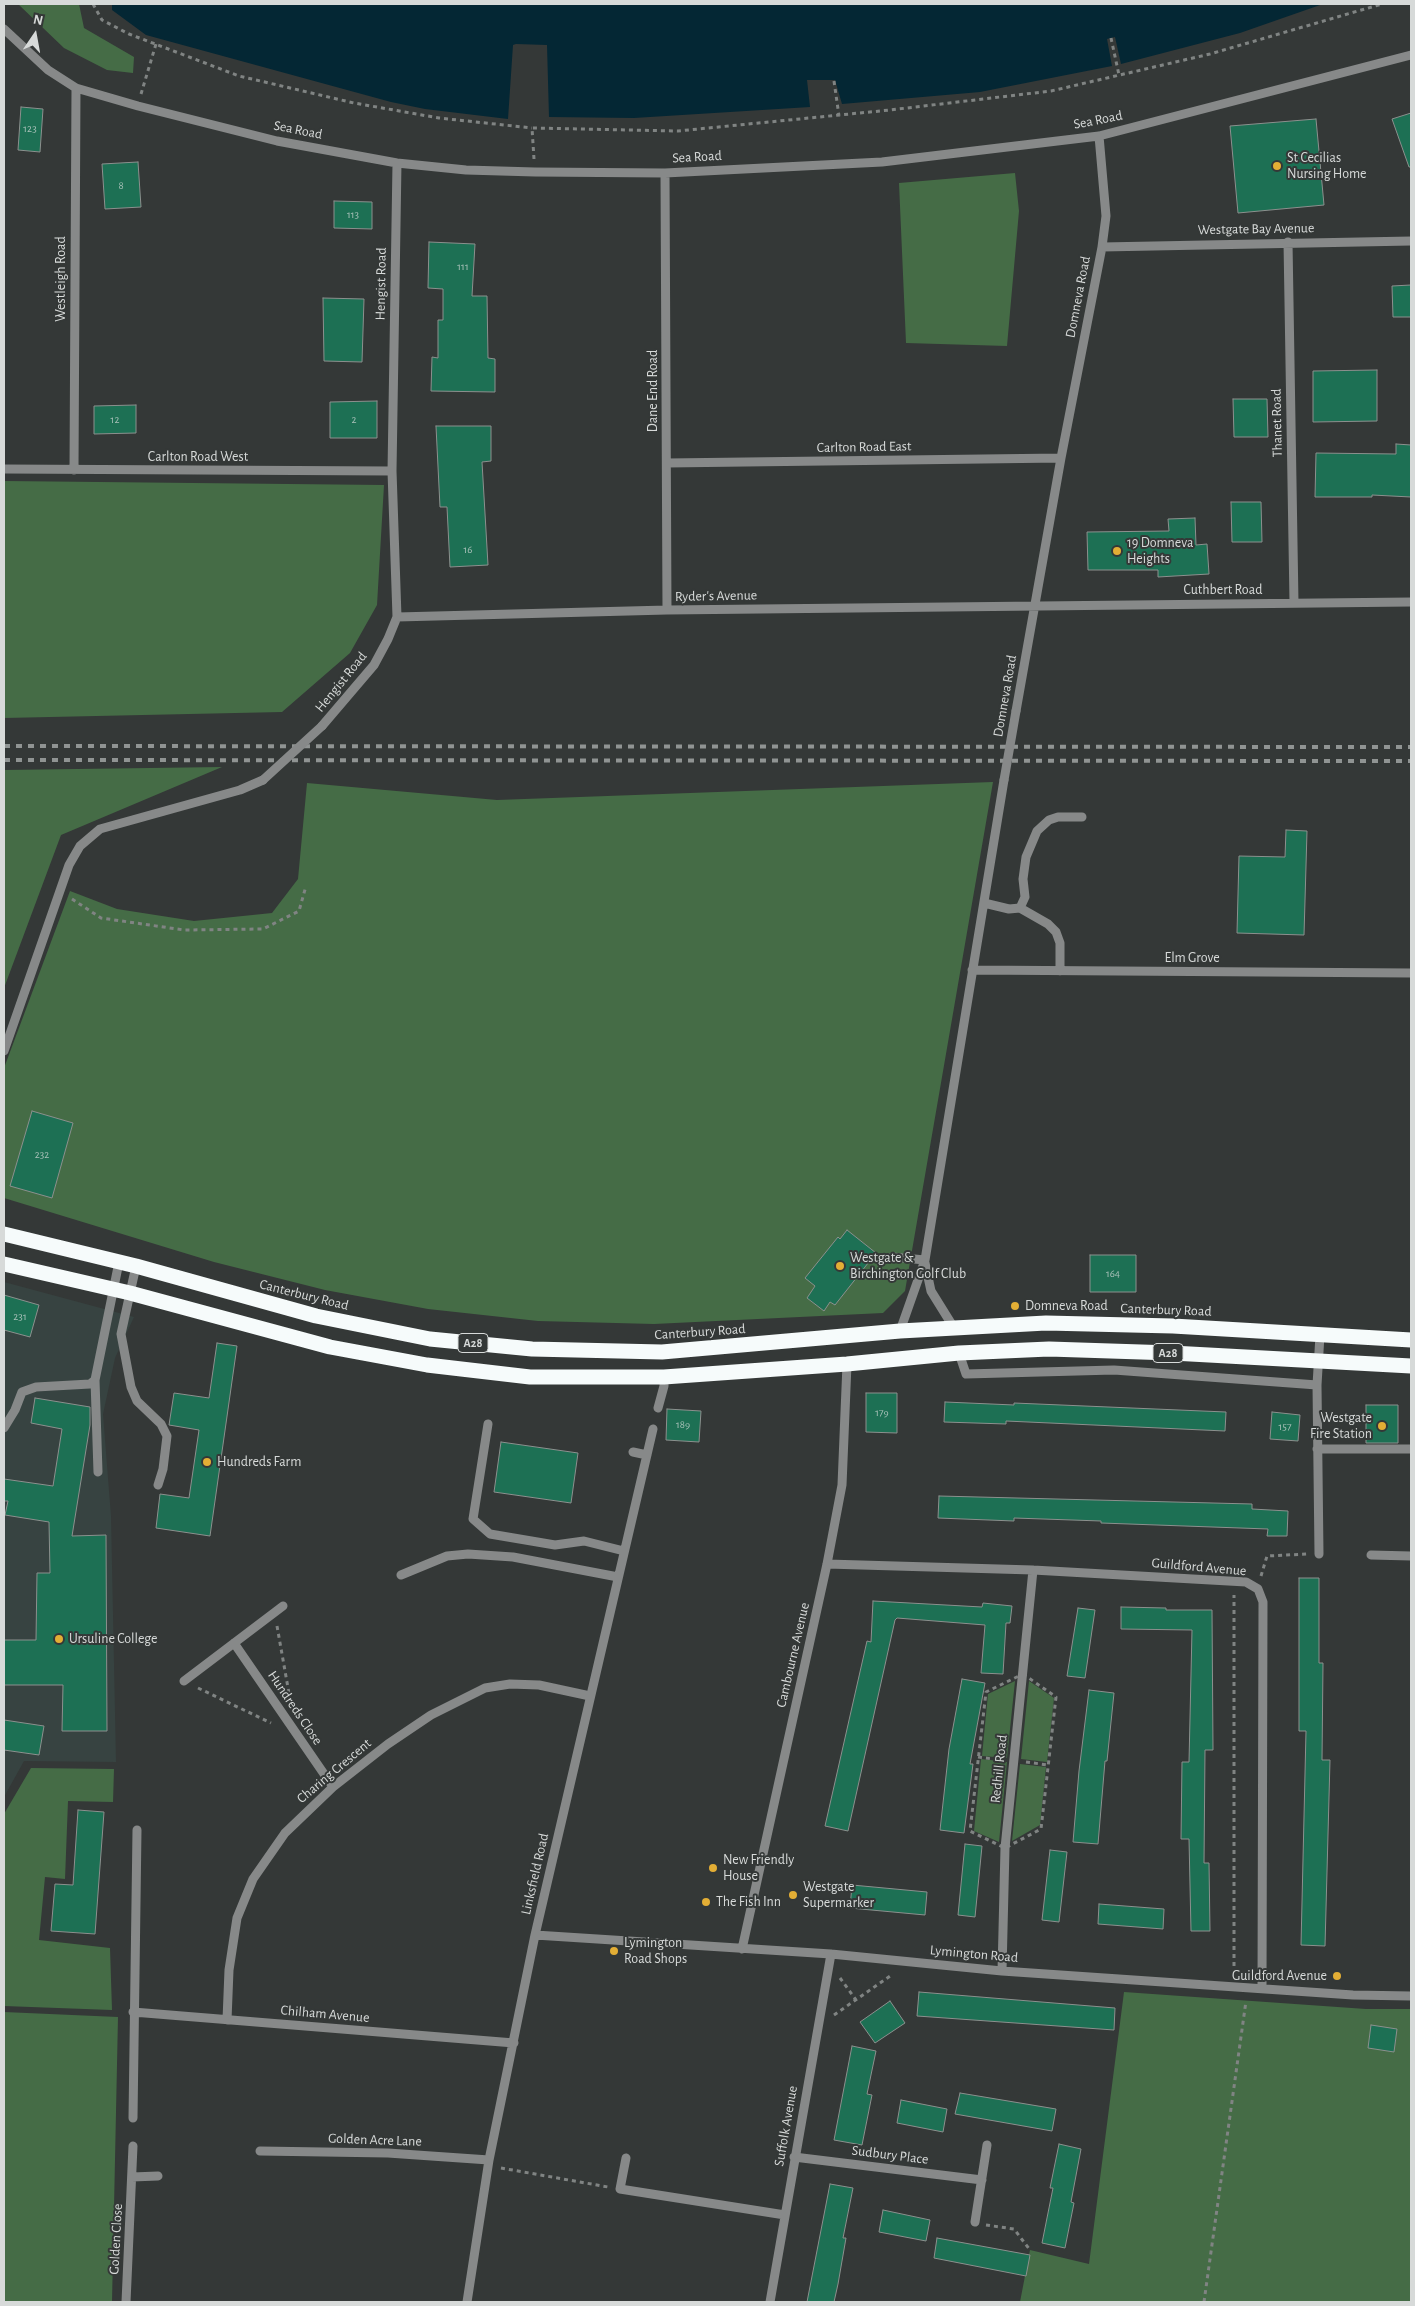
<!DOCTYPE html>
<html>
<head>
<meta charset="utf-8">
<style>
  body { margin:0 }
  #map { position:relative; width:1415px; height:2306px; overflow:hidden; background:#343837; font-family:"Alegreya Sans",sans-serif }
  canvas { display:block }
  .frame { position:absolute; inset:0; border:5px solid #d7dad9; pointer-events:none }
  .north { position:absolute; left:10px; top:10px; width:50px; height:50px; -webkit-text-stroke:4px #343837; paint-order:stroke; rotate:12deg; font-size:14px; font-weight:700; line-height:20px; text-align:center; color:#d7dad9 }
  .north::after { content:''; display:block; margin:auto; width:18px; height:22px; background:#d7dad9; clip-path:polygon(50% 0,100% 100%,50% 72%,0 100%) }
</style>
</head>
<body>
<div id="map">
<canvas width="1415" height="2306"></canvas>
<div class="frame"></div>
<div class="north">N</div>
</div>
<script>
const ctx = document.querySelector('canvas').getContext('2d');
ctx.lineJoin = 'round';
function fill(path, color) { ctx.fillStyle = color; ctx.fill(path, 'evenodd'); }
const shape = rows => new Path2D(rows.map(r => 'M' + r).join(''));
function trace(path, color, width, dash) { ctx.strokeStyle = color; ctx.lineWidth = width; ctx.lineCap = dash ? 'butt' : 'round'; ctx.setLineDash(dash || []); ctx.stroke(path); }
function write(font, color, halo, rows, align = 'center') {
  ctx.font = font + ' "Alegreya Sans",sans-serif'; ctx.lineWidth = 4; ctx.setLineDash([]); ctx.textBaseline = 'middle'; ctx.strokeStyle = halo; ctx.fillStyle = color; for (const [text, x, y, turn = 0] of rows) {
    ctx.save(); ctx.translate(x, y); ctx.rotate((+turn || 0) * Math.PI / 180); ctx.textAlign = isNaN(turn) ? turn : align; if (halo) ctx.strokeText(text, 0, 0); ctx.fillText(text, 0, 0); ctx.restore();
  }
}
fill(shape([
  [4,1282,134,1317,115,1358,103,1414,111,1516,116,1762,24,1761,4,1797]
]), '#374341');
fill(shape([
  [18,4,79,4,84,28,134,57,133,73,107,70,64,48],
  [1015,173,1019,211,1007,346,906,343,899,183],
  [4,481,384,485,377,605,350,653,282,712,4,718],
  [222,767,61,835,4,988,4,770],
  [993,782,905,1291,883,1313,654,1324,538,1321,428,1309,325,1290,214,1262,4,1198,4,1068,70,891,117,909,194,921,272,913,298,879,307,783,497,800],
  [1015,1681,1007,1758,982,1756,988,1694],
  [1029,1681,1054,1698,1047,1762,1021,1759],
  [981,1759,1007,1762,999,1842,974,1831],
  [1020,1764,1046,1767,1040,1825,1012,1841],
  [31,1768,114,1769,113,1802,68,1801,65,1879,45,1877,39,1940,110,1948,112,2010,4,2006,4,1814],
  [1124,1992,1366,2009,1411,2009,1411,2302,1020,2302,1030,2250,1089,2264],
  [4,2012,118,2017,112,2302,4,2302]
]), '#456c46');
fill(shape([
  [112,4,1323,4,1240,33,1121,64,1115,37,1107,39,1112,66,980,92,842,104,835,80,807,80,810,107,634,118,549,117,547,45,516,44,513,45,508,119,425,109,391,102,146,35,112,10]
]), '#042734');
const building = shape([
  [21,107,43,109,40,152,18,150,21,107],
  [1411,113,1411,167,1409,167,1392,119,1411,113],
  [1316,119,1324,205,1238,213,1230,126,1316,119],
  [138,162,141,207,105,209,102,164,138,162],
  [334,201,372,202,372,229,334,228,334,201],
  [429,242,475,244,472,296,487,296,488,358,495,359,495,392,431,391,432,357,438,358,438,320,443,320,443,289,428,288,429,242],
  [1411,285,1411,317,1393,317,1392,286,1411,285],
  [323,298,364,299,362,362,324,361,323,298],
  [1377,370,1377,421,1313,422,1313,371,1377,370],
  [1233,399,1267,399,1268,437,1234,437,1233,399],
  [377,401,377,438,330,438,330,402,377,401],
  [136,405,136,433,94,434,94,406,136,405],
  [436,426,491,426,491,461,482,462,488,565,450,567,447,507,440,507,436,426],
  [1396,444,1411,445,1411,497,1372,495,1372,497,1315,497,1316,453,1396,454,1396,444],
  [1231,502,1261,502,1262,542,1232,542,1231,502],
  [1195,518,1196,545,1207,544,1209,574,1158,577,1158,570,1088,570,1087,532,1169,531,1168,519,1195,518],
  [1286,830,1307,831,1304,935,1237,933,1239,856,1285,857,1286,830],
  [32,1111,73,1123,52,1198,10,1186,32,1111],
  [847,1230,876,1253,835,1305,830,1302,824,1311,807,1298,815,1286,805,1278,838,1237,840,1239,847,1230],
  [1090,1255,1136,1255,1136,1292,1090,1292,1090,1255],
  [4,1295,39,1305,30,1337,4,1330,4,1295],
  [217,1343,237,1346,210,1536,156,1528,160,1494,189,1498,199,1430,169,1425,174,1393,209,1398,217,1343],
  [866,1393,897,1393,897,1433,866,1432,866,1393],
  [35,1398,90,1407,90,1425,72,1536,106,1535,107,1731,62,1731,63,1685,4,1685,4,1640,36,1640,37,1573,50,1573,49,1522,5,1515,8,1501,4,1501,4,1479,53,1486,62,1429,31,1423,35,1398],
  [945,1402,1014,1405,1014,1403,1226,1412,1225,1431,1006,1421,1006,1424,944,1422,945,1402],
  [1366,1405,1398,1405,1398,1443,1366,1443,1366,1405],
  [667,1409,701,1411,699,1442,666,1440,667,1409],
  [1272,1412,1300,1415,1298,1441,1270,1439,1272,1412],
  [501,1442,578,1453,571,1503,494,1492,501,1442],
  [939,1496,1252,1504,1252,1509,1288,1511,1287,1536,1267,1536,1268,1529,1101,1523,1101,1521,1014,1518,1014,1521,938,1518,939,1496],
  [1299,1578,1319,1578,1319,1663,1323,1663,1322,1760,1330,1760,1325,1946,1301,1945,1306,1731,1299,1731,1299,1578],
  [873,1601,982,1607,983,1603,1012,1606,1010,1623,1006,1623,1003,1674,981,1673,985,1625,897,1618,895,1620,848,1831,825,1826,867,1641,871,1642,873,1601],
  [1121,1607,1166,1608,1166,1610,1212,1610,1213,1750,1205,1750,1204,1863,1209,1863,1210,1931,1191,1931,1189,1839,1181,1839,1182,1762,1189,1762,1192,1630,1121,1629,1121,1607],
  [1078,1608,1095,1610,1085,1678,1067,1676,1078,1608],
  [962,1679,985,1683,970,1764,973,1764,964,1833,940,1830,949,1749,962,1679],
  [1089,1690,1114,1693,1107,1761,1105,1761,1098,1844,1073,1842,1079,1771,1089,1690],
  [4,1720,44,1726,39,1755,4,1750,4,1720],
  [78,1810,104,1812,95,1934,51,1931,55,1884,73,1885,78,1810],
  [965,1844,982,1846,975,1917,958,1915,965,1844],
  [1050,1850,1067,1852,1059,1922,1042,1920,1050,1850],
  [852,1885,927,1892,925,1915,850,1908,852,1885],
  [1099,1904,1164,1909,1163,1929,1098,1924,1099,1904],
  [919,1992,1115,2008,1114,2030,917,2016,919,1992],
  [890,2001,905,2023,875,2043,860,2022,890,2001],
  [1371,2025,1397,2029,1394,2052,1368,2048,1371,2025],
  [852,2046,876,2051,867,2094,872,2095,862,2145,834,2140,852,2046],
  [960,2093,1056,2109,1052,2131,955,2114,960,2093],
  [901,2100,947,2109,943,2132,897,2123,901,2100],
  [1059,2144,1081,2149,1071,2202,1074,2203,1065,2248,1042,2243,1053,2188,1050,2188,1059,2144],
  [830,2184,853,2188,843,2238,846,2238,838,2284,834,2302,807,2302,830,2184],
  [883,2210,930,2220,926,2241,879,2232,883,2210],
  [937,2238,1030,2255,1026,2276,934,2258,937,2238]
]);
fill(building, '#1d7054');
trace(building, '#8c908e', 1);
trace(shape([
  [93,4,102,20,129,34,239,76,354,103,439,118,532,128],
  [1111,38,1119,75],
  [834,81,839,116],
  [141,94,156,44],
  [534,159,532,128,678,131,890,110,1051,91,1210,54,1382,4],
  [72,899,101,918,184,930,263,929,299,911,306,886],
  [1261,1576,1267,1556,1307,1554],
  [277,1626,290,1699],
  [1023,1674,1056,1697,1041,1829,1005,1848,970,1831,986,1692,1023,1674],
  [198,1688,271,1723],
  [978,1757,1000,1760],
  [1026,1762,1048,1765],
  [1234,1974,1234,1595],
  [840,1978,856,2000],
  [834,2015,893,1974],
  [501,2168,608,2187],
  [986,2225,1014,2229,1030,2250],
  [1204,2302,1246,2001]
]), '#808483', 3, [4, 4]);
trace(shape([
  [4,29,48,70,76,88,138,106,277,141,397,163,466,170,535,172,665,173,882,162,1099,136,1411,55],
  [665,173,667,610],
  [1288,242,1294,603],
  [1102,247,1411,241],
  [667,463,1061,458],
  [4,469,392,471],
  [74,470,76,88],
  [397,617,667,610,1411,602],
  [1016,711,1061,458,1102,247,1106,216,1099,136],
  [322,726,374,665,388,639,397,617,392,471,397,163],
  [984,903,1009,909,1020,908,1025,897,1023,879,1026,857,1037,831,1049,820,1058,817,1082,817],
  [1020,908,1048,924,1056,932,1060,943,1060,971],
  [972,970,1411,973],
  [4,1051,69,865,80,846,100,829,240,790,263,780],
  [892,1257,925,1260],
  [925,1263,931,1291,954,1328],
  [136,1266,121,1334,131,1387,137,1401,161,1424,167,1436,163,1469,158,1485],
  [900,1331,925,1260,1004,780],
  [959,1353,966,1374,1114,1370,1317,1385],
  [658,1408,664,1386,664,1377],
  [488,1424,473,1519,490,1534,555,1545,584,1541,624,1551],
  [4,1428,15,1410,22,1392,36,1387,90,1384,95,1380],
  [1317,1449,1411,1449],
  [633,1452,647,1455],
  [98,1472,95,1380,119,1262],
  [1319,1554,1317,1385,1320,1335],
  [1371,1555,1411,1556],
  [827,1564,1033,1570,1246,1582,1258,1589,1263,1602,1262,1988],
  [401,1575,447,1556,468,1554,513,1557,618,1577],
  [234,1643,333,1787],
  [184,1681,283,1606],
  [535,1935,831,1954,1002,1971,1353,1995,1411,1996],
  [742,1949,827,1564,842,1485,847,1364],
  [1002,1971,1005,1848,1033,1570],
  [133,2012,514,2043],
  [227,2020,229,1970,237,1918,253,1879,285,1833,333,1787,388,1744,431,1715,485,1688,510,1684,539,1685,590,1696],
  [133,2118,137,1830],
  [260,2151,388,2153,489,2160],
  [794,2157,982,2180],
  [626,2158,620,2189,785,2215],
  [132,2177,158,2176],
  [975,2222,987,2145],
  [126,2302,133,2146],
  [467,2302,489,2160,535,1935,653,1429],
  [770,2302,831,1954]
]), '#878989', 9);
trace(shape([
  [4,1234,136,1266,316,1316,430,1339,532,1349,662,1352,900,1331,1046,1323,1173,1326,1411,1340],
  [4,1264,130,1293,330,1347,427,1365,530,1377,664,1377,847,1364,959,1353,1049,1349,1172,1353,1411,1366]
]), '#f6fbfb', 15);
trace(shape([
  [4,746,1411,747],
  [4,760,1411,761]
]), '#909493', 4, [6, 6]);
trace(shape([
  [263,780,322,726],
  [1004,780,1016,711]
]), '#878989', 9);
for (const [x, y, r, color] of [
  [1277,166,5,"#e3ae35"],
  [1117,551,5,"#e3ae35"],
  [840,1266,5,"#e3ae35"],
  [1015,1306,5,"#e3ae35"],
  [1382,1426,5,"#e3ae35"],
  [207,1462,5,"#e3ae35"],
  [59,1639,5,"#e3ae35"],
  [713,1868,5,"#e3ae35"],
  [793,1895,5,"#e3ae35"],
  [706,1902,5,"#e3ae35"],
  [614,1951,5,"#e3ae35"],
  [1337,1976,5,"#e3ae35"]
]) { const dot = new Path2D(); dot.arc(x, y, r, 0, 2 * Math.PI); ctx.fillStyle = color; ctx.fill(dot); trace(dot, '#343837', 2); }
write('11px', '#a8c0b8', null, [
  ["123",30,129],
  ["8",121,186],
  ["113",353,215],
  ["111",463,267],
  ["12",115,420],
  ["2",354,420],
  ["16",468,550],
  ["232",42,1155],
  ["164",1113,1274],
  ["231",20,1317],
  ["179",882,1413],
  ["189",683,1425],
  ["157",1285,1427]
]);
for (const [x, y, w] of [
  [473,1343,30],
  [1168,1353,30]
]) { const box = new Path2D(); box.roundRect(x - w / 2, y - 9.5, w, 19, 4); ctx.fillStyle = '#343837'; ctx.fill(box); trace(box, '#d7dad9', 1); }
write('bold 12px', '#d7dad9', null, [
  ["A28",473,1343],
  ["A28",1168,1353]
]);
write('14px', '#d7dad9', '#343837', [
  ["Sea Road",1098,120,-11],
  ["Sea Road",298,130,11],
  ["Sea Road",697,157,-3],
  ["Westgate Bay Avenue",1256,229,-1],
  ["Westleigh Road",61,279,-90],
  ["Hengist Road",381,284,-89],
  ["Domneva Road",1078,297,-79],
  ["Dane End Road",653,391,-90],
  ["Thanet Road",1277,423,-91],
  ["Carlton Road East",864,447,-1],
  ["Carlton Road West",198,457],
  ["Cuthbert Road",1223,590],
  ["Ryder's Avenue",716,596,-1],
  ["Hengist Road",341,682,-51],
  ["Domneva Road",1005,696,-80],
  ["Elm Grove",1192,958],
  ["Canterbury Road",304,1295,14],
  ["Canterbury Road",1166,1310,2],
  ["Canterbury Road",700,1332,-4],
  ["Guildford Avenue",1199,1567,5],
  ["Cambourne Avenue",793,1655,-77],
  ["Hundreds Close",295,1708,56],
  ["Redhill Road",999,1769,-84],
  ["Charing Crescent",334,1771,-40],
  ["Linksfield Road",535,1874,-77],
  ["Lymington Road",974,1954,5],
  ["Chilham Avenue",325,2014,5],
  ["Suffolk Avenue",786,2126,-80],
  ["Golden Acre Lane",375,2140,2],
  ["Sudbury Place",890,2155,7],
  ["Golden Close",116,2239,-87]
]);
write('14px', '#d7dad9', '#343837', [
  ["St Cecilias",1287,158],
  ["Nursing Home",1287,174],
  ["19 Domneva",1127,543],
  ["Heights",1127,559],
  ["Westgate &",850,1258],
  ["Birchington Golf Club",850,1274],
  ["Domneva Road",1025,1306],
  ["Westgate",1372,1418,"right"],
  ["Fire Station",1372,1434,"right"],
  ["Hundreds Farm",217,1462],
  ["Ursuline College",69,1639],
  ["New Friendly",723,1860],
  ["House",723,1876],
  ["Westgate",803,1887],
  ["Supermarker",803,1903],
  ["The Fish Inn",716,1902],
  ["Lymington",624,1943],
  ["Road Shops",624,1959],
  ["Guildford Avenue",1327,1976,"right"]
], 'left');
</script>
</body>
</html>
